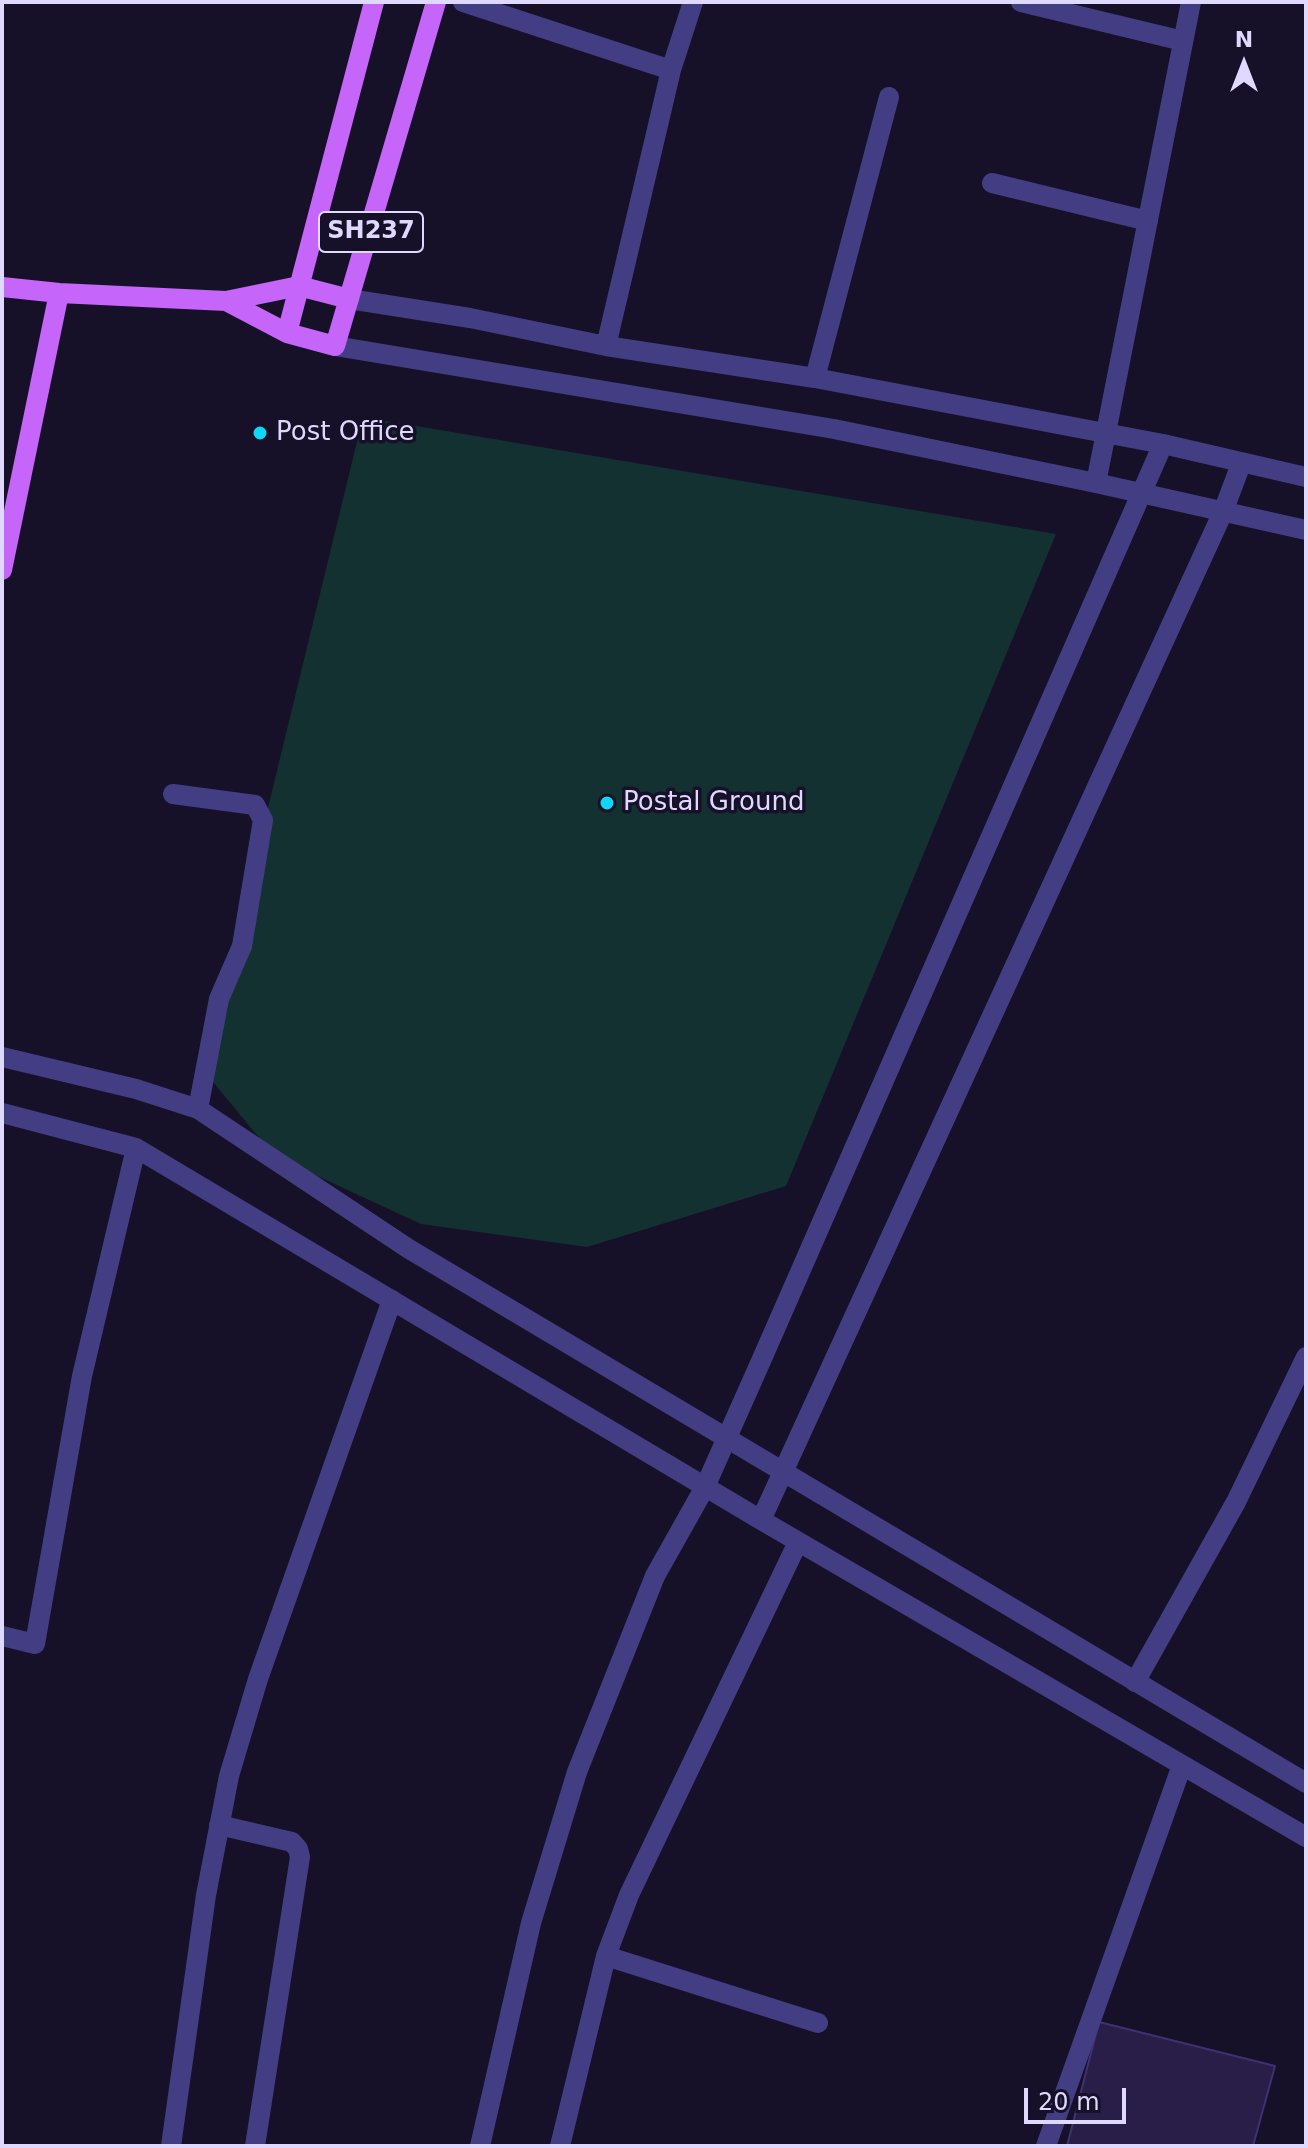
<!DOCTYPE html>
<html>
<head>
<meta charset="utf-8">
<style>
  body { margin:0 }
  #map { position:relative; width:1308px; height:2148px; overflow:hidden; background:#161128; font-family:"DejaVu Sans",sans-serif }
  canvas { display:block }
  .frame { position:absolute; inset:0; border:4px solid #ded9fd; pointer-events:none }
  .north { position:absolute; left:1204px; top:24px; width:80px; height:80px; -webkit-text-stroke:6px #161128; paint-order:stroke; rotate:0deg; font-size:22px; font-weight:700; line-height:32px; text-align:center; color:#ded9fd }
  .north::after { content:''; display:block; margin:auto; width:28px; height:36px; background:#ded9fd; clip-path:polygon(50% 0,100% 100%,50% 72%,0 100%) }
  .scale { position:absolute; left:1024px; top:2088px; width:102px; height:36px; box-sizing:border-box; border:4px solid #ded9fd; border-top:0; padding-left:10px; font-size:24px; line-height:28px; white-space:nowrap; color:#ded9fd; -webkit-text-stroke:6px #161128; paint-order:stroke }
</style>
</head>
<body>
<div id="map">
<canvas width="1308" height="2148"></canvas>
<div class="frame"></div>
<div class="north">N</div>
<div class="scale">20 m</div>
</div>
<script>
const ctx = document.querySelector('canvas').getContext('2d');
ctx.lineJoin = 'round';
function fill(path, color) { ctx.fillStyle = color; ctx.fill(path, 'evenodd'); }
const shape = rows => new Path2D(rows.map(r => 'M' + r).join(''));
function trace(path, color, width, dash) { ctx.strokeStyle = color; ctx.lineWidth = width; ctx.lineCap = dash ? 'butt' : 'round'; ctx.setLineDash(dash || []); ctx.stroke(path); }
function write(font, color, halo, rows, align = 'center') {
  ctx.font = font + ' "DejaVu Sans",sans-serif'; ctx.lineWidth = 7; ctx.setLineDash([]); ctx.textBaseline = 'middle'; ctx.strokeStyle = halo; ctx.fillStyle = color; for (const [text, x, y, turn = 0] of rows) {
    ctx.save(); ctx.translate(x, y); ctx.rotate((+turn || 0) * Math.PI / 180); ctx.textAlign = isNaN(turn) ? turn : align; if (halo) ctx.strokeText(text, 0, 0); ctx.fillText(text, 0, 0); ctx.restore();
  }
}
fill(shape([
  [363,417,1056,534,786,1186,587,1247,421,1224,274,1156,204,1071]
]), '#143131');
const building = shape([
  [1099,2022,1275,2066,1253,2146,1067,2146,1099,2022]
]);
fill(building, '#281e48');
trace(building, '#403173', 2);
trace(shape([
  [463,2,671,70],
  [1021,2,1183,41],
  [992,183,1148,221],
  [349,299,470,318,606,346,815,378,1163,444,1306,477],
  [335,346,834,429,1096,483,1306,530],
  [606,346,671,70,693,2],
  [815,378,889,97],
  [1096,483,1191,2],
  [173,794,255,805,263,820,242,946,219,999,198,1109],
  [2,1057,136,1089,198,1109,409,1249,1306,1783],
  [2,1113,136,1148,761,1520,1306,1837],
  [761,1520,1223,512,1241,464],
  [2,1636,35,1644,82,1376,136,1148],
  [1135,1682,1236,1502,1306,1357],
  [219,1825,292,1842,298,1849,300,1857,255,2146],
  [606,1956,818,2023],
  [171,2146,206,1895,229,1776,258,1679,392,1300],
  [480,2146,531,1923,577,1772,655,1576,705,1487,761,1361,1163,444],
  [560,2146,606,1956,629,1895,798,1542],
  [1046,2146,1182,1765]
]), '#433e84', 20);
trace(shape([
  [2,287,59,293,226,301,299,286,349,299],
  [226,301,287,333,335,346,436,2],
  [287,333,374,2],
  [2,570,59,293]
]), '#c665f9', 20);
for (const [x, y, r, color] of [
  [260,433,8,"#0ed6f5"],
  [607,803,8,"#0ed6f5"]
]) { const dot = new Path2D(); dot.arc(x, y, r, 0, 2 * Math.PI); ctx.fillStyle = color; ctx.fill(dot); trace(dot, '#161128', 3); }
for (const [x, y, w] of [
  [371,232,104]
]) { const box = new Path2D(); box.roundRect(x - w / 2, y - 20, w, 40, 6); ctx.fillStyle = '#161128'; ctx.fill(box); trace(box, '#ded9fd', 2); }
write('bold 24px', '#ded9fd', null, [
  ["SH237",371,232]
]);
write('26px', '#ded9fd', '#161128', [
  ["Post Office",276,433],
  ["Postal Ground",623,803]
], 'left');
</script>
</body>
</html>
